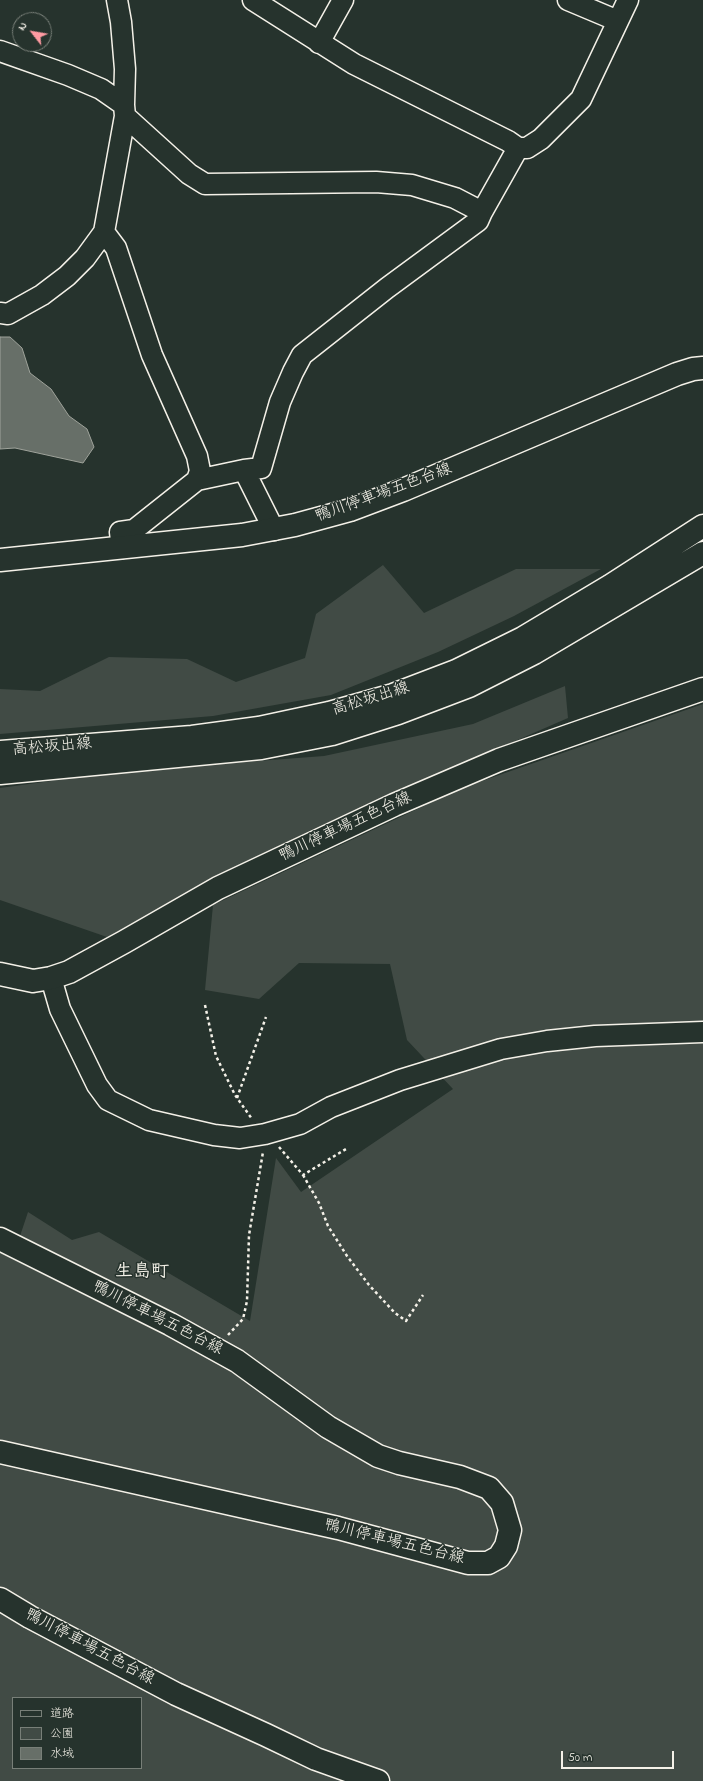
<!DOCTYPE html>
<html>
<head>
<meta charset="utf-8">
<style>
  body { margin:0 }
  #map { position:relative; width:703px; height:1781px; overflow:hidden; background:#26332d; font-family:"Indie Flower","Klee One",sans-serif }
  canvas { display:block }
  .legend { position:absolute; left:12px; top:1697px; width:130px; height:72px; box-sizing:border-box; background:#26332d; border:1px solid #787f78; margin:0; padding:5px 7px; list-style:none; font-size:12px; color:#f4f1e8 }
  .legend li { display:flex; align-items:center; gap:8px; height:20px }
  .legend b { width:20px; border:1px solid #787f78 }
  .north { position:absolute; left:12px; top:12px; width:40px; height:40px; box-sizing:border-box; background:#26332d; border:1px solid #787f78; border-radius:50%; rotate:301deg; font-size:11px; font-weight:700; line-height:16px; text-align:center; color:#f4f1e8 }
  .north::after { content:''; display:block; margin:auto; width:14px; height:18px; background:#ff9aa2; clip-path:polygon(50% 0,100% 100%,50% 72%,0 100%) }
  .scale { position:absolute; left:561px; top:1751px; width:113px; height:18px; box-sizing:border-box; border:2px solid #f4f1e8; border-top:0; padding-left:5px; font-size:12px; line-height:14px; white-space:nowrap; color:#f4f1e8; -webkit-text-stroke:3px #26332d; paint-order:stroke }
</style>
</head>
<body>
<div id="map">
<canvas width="703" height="1781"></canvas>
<ul class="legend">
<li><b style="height:5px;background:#26332d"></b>道路</li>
<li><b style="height:11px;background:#414b45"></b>公園</li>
<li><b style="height:11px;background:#676f68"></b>水域</li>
</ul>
<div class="north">N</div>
<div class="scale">50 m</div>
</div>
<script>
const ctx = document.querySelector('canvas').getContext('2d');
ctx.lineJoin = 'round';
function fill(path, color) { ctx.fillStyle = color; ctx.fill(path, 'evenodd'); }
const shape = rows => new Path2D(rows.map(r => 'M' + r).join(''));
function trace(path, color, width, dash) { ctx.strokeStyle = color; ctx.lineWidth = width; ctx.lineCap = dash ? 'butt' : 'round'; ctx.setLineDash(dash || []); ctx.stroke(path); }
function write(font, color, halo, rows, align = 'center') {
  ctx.font = font + ' "Indie Flower","Klee One",sans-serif'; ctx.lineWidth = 3; ctx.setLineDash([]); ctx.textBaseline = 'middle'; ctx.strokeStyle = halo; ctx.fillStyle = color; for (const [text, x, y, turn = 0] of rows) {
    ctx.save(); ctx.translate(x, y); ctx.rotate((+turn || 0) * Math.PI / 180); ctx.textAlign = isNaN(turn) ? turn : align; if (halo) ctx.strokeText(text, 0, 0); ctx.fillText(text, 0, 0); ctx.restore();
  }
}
fill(shape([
  [383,565,424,613,516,569,601,569,514,616,438,652,331,695,213,716,0,734,0,689,40,691,109,657,187,659,236,682,305,658,316,614],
  [565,686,568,718,311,830,107,937,0,900,0,788,124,771,324,756,473,724],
  [703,704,703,1781,0,1781,0,1252,13,1257,28,1212,72,1240,99,1232,250,1321,276,1158,301,1192,453,1089,407,1040,390,964,299,963,259,999,205,990,213,905,462,788],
  [13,1698,141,1698,141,1768,13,1768]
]), '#414b45');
const water = shape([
  [0,337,10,337,22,348,30,373,51,389,69,416,87,429,94,447,83,463,15,448,0,449,0,337]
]);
fill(water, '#676f68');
trace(water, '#9fa39b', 1);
const minor = shape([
  [117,0,121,22,125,69,124,105],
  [253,0,354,64,508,141,518,148],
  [568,0,618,21],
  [319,43,343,0],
  [0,51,68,75,101,89,124,105,125,116,104,232],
  [125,116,189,174,205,184,376,182,412,185,455,198,482,212,518,148,527,148,541,139,581,99,628,0],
  [0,313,8,314,42,295,67,276,85,258,104,232,116,248,152,355,197,456,200,471,197,480,134,530,120,532,122,548],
  [244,470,274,530],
  [197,480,244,470,261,468,280,402,293,372,302,355,387,288,478,221,482,212],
  [51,978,60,1009,97,1085,108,1100,149,1120,214,1135,240,1138,265,1134,300,1124,331,1107,400,1080,501,1049,547,1041,595,1036,703,1032]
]);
const major = shape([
  [0,560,242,535,295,525,350,510,403,490,677,374,693,369,703,368],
  [0,752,192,737,259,728,329,713,393,695,456,671,523,638,610,586,703,526],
  [0,773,261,748,332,734,398,713,469,686,534,653,703,553],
  [0,974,33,981,51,978,69,972,124,942,218,888,394,805,499,760,703,689],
  [0,1239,170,1324,237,1361,328,1427,378,1456,399,1463,460,1477,489,1488,502,1503,510,1530,506,1546,499,1557,488,1563,468,1563,338,1528,0,1452],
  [0,1599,30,1617,176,1694,266,1735,316,1759,378,1781]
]);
trace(minor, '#f4f1e8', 23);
trace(major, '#f4f1e8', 25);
trace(shape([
  [205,1005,216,1056,235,1095,252,1119],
  [237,1098,266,1017],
  [279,1147,303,1175,346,1149],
  [303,1175,319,1203,328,1226,347,1256,369,1285,395,1313,406,1321,423,1295],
  [228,1335,243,1319,247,1301,249,1235,263,1152]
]), '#f4f1e8', 2.5, [3, 3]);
trace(minor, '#26332d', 20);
trace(major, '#26332d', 22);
write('16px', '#f4f1e8', '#26332d', [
  ["鴨川停車場五色台線",384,494,-20],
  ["高松坂出線",371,700,-17],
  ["高松坂出線",52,748,-5],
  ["鴨川停車場五色台線",346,828,-25],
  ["鴨川停車場五色台線",157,1319,27],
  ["鴨川停車場五色台線",394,1543,14],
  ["鴨川停車場五色台線",89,1648,28]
]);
write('bold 18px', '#f4f1e8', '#26332d', [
  ["生島町",142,1273]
]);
</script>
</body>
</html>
